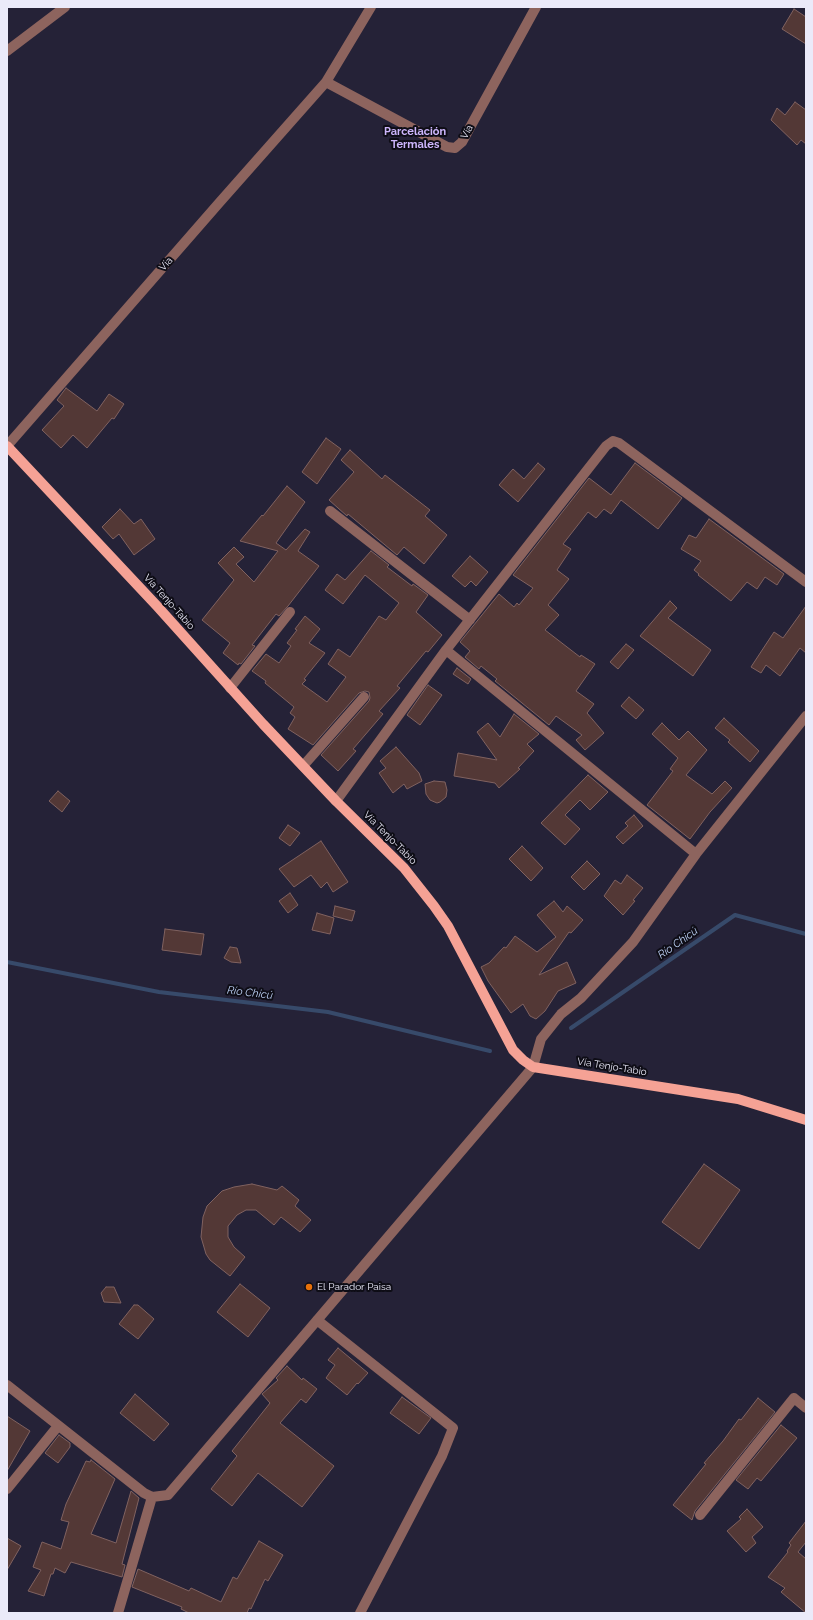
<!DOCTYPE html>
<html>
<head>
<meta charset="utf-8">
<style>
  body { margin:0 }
  #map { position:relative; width:813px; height:1620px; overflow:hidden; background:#252237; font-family:Raleway,sans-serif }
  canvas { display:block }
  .frame { position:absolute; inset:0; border:8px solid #ebeaf9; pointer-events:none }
</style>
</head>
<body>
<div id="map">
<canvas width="813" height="1620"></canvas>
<div class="frame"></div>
</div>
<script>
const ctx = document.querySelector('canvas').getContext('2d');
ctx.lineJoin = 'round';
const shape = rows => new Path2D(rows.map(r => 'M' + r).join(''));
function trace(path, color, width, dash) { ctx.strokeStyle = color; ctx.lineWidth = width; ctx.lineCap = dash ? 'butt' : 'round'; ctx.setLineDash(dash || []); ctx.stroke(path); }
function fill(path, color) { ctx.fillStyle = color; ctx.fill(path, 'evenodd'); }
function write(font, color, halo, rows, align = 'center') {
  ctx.font = font + ' Raleway,sans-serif'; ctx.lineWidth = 4; ctx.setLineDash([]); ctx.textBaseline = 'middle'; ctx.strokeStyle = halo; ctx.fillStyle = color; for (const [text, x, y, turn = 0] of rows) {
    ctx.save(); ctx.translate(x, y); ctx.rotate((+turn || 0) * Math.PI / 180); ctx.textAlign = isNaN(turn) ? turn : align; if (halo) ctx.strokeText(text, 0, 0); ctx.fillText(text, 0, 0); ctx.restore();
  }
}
trace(shape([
  [7,962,159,992,328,1012,490,1051],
  [571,1028,735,915,806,934]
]), '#374a6a', 4);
const building = shape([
  [794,9,806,17,806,44,782,29,794,9],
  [795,102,806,110,806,144,801,140,797,145,771,120,777,108,785,115,795,102],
  [66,388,97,411,109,394,124,404,114,419,112,418,87,448,73,435,61,448,42,430,64,406,57,400,66,388],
  [326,438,341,449,317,484,302,472,326,438],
  [350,450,382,479,385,475,430,510,425,516,447,535,424,564,404,547,397,555,348,514,347,516,329,500,354,472,341,460,350,450],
  [538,463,545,469,518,502,499,485,513,469,524,479,538,463],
  [635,463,682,498,658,529,621,500,611,514,604,509,596,518,588,512,563,544,571,549,557,570,569,579,548,605,559,615,545,630,580,657,581,655,595,664,576,691,594,704,587,713,604,733,585,750,576,740,582,735,556,716,549,725,495,681,497,679,481,666,479,669,465,657,470,651,460,642,499,594,514,607,517,603,519,605,533,588,513,575,589,478,611,495,635,463],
  [287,486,305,502,276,543,286,550,305,529,310,532,298,551,319,566,288,606,279,616,276,614,252,645,255,646,241,664,239,663,238,665,223,653,230,643,202,620,234,580,218,563,234,547,244,557,236,564,254,582,278,551,240,541,262,515,263,516,287,486],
  [120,509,134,524,141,519,155,539,134,555,119,534,113,539,102,527,120,509],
  [709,519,784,574,777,585,765,577,757,589,747,582,731,601,698,575,699,574,694,570,701,561,681,549,689,535,696,538,709,519],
  [371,551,389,565,387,567,412,586,413,584,428,595,416,612,442,635,428,652,426,651,397,686,400,688,379,711,383,714,353,749,356,751,338,771,321,755,369,701,370,698,369,692,365,691,359,693,313,745,288,729,295,717,290,713,294,707,265,683,266,681,252,671,266,654,279,663,291,646,287,643,297,630,295,629,305,616,320,629,309,643,325,653,304,679,306,680,302,684,327,702,346,677,328,664,338,649,350,657,379,616,386,620,399,603,365,575,343,604,325,590,337,574,345,580,371,551],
  [470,556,488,572,476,586,471,581,465,587,452,576,470,556],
  [670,601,677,608,668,618,711,650,693,676,640,636,670,601],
  [806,606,806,653,800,648,780,676,766,665,761,673,751,667,774,632,783,638,806,606],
  [626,644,634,650,618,669,610,662,626,644],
  [457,668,471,679,468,684,453,674,457,668],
  [428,685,442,695,420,725,407,715,428,685],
  [629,697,644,710,636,719,621,706,629,697],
  [514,714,539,734,527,744,534,751,518,768,520,769,499,788,495,783,454,776,458,753,497,760,477,732,488,723,500,737,514,714],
  [724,718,759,751,750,762,728,742,730,740,715,728,724,718],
  [662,723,679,740,688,731,707,750,686,775,712,794,725,781,732,788,710,812,690,839,647,805,673,771,670,769,678,758,652,734,662,723],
  [396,747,419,773,422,781,407,789,404,784,393,793,379,773,386,768,380,761,396,747],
  [588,775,608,792,590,810,580,800,565,815,580,829,565,845,541,823,588,775],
  [434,781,445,782,447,790,446,797,440,802,437,803,430,800,426,794,425,784,434,781],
  [58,791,70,801,62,812,49,801,58,791],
  [634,815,643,826,623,844,616,837,628,826,625,823,634,815],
  [288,825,300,833,290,846,279,838,288,825],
  [321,841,348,882,333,892,327,882,321,888,311,875,294,887,279,869,321,841],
  [522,846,543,868,531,881,509,859,522,846],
  [587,861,600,874,584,890,571,877,587,861],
  [627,875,643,888,633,900,635,901,623,915,604,896,615,880,621,884,627,875],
  [290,893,298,905,288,913,279,901,290,893],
  [554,901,563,912,567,906,583,920,571,933,569,932,539,975,567,962,576,983,558,991,545,1011,536,1019,530,1016,523,1004,511,1013,488,981,481,967,489,963,504,947,506,948,515,936,537,952,556,937,537,915,554,901],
  [335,906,355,911,352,921,333,916,335,906],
  [317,913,334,918,330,934,312,930,317,913],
  [165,929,204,934,201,955,162,950,165,929],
  [230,947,237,948,241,963,231,962,224,958,230,947],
  [704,1164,740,1190,699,1249,662,1222,704,1164],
  [252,1184,277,1190,282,1186,299,1200,295,1206,311,1220,300,1232,281,1217,274,1225,256,1210,246,1210,237,1215,228,1226,228,1237,234,1247,245,1257,230,1276,210,1260,206,1254,201,1237,203,1217,207,1206,222,1191,234,1187,252,1184],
  [240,1284,270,1308,248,1337,217,1312,240,1284],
  [106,1287,114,1287,121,1303,104,1302,101,1293,106,1287],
  [134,1305,138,1305,154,1319,138,1339,119,1324,134,1305],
  [338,1348,368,1373,358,1384,357,1383,347,1395,326,1378,335,1365,328,1360,338,1348],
  [287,1366,302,1380,303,1378,317,1389,306,1403,301,1399,280,1423,334,1466,302,1507,258,1473,232,1506,211,1489,237,1456,232,1451,270,1403,262,1394,278,1380,276,1378,287,1366],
  [135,1394,169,1424,154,1441,120,1413,135,1394],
  [402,1397,431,1418,419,1434,390,1413,402,1397],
  [758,1398,775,1412,695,1511,692,1520,673,1505,706,1464,704,1463,723,1441,739,1419,741,1420,758,1398],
  [7,1416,30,1431,7,1471,7,1416],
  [781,1425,797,1438,761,1481,757,1478,748,1489,736,1480,781,1425],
  [59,1435,70,1443,70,1447,58,1463,45,1453,59,1435],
  [91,1460,115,1479,91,1534,116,1543,131,1491,139,1498,122,1564,125,1565,122,1577,71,1562,65,1573,55,1568,53,1574,51,1574,44,1596,28,1591,41,1570,33,1567,42,1542,61,1549,69,1522,61,1520,66,1504,86,1461,90,1462,91,1460],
  [747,1509,763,1527,752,1537,756,1543,746,1552,727,1531,741,1519,739,1517,747,1509],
  [806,1521,806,1542,798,1552,806,1559,806,1613,781,1592,785,1588,768,1577,788,1552,787,1551,791,1545,789,1543,806,1521],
  [7,1538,21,1546,7,1570,7,1538],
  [259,1541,283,1555,268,1581,265,1579,251,1609,249,1608,247,1613,189,1613,181,1609,182,1607,132,1587,138,1569,189,1591,191,1588,221,1602,233,1577,237,1579,259,1541]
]);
fill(building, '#533836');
trace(building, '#806260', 1);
trace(shape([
  [7,51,65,7],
  [326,82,447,147,455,148,462,142,536,7],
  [7,446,219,203,326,82,371,7],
  [330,511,470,620],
  [446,650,696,854],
  [230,688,290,612],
  [303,766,364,697],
  [336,801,446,650,606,446,613,441,619,443,806,582],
  [317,1320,453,1428,442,1456,360,1613],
  [7,1385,144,1493,152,1497,168,1495,533,1067,541,1039,561,1014,581,998,633,942,696,854,806,716],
  [7,1489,58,1426],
  [700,1515,794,1398,806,1408],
  [118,1613,152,1497]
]), '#8d645e', 10);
trace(shape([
  [7,446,157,606,263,724,336,801,404,868,434,906,448,926,513,1050,523,1060,533,1067,738,1099,806,1120]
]), '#f5a295', 10);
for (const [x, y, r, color] of [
  [309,1287,4,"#e8710a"]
]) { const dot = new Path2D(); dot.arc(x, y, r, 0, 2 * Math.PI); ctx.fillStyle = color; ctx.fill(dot); trace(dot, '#0e0d16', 1.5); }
write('10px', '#ebeaf9', '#0e0d16', [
  ["Vía",467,132,-61],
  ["Vía",166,264,-49],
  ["Vía Tenjo-Tabio",169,602,48],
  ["Vía Tenjo-Tabio",390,838,45],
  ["Vía Tenjo-Tabio",612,1067,9]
]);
write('10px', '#ebeaf9', '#0e0d16', [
  ["El Parador Paisa",317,1287]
], 'left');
write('bold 11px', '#cdb6fc', '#0e0d16', [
  ["Parcelación",415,132],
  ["Termales",415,145]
]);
write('italic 11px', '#bdd1f5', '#0e0d16', [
  ["Río Chicú",678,943,-35],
  ["Río Chicú",250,993,7]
]);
</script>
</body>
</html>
